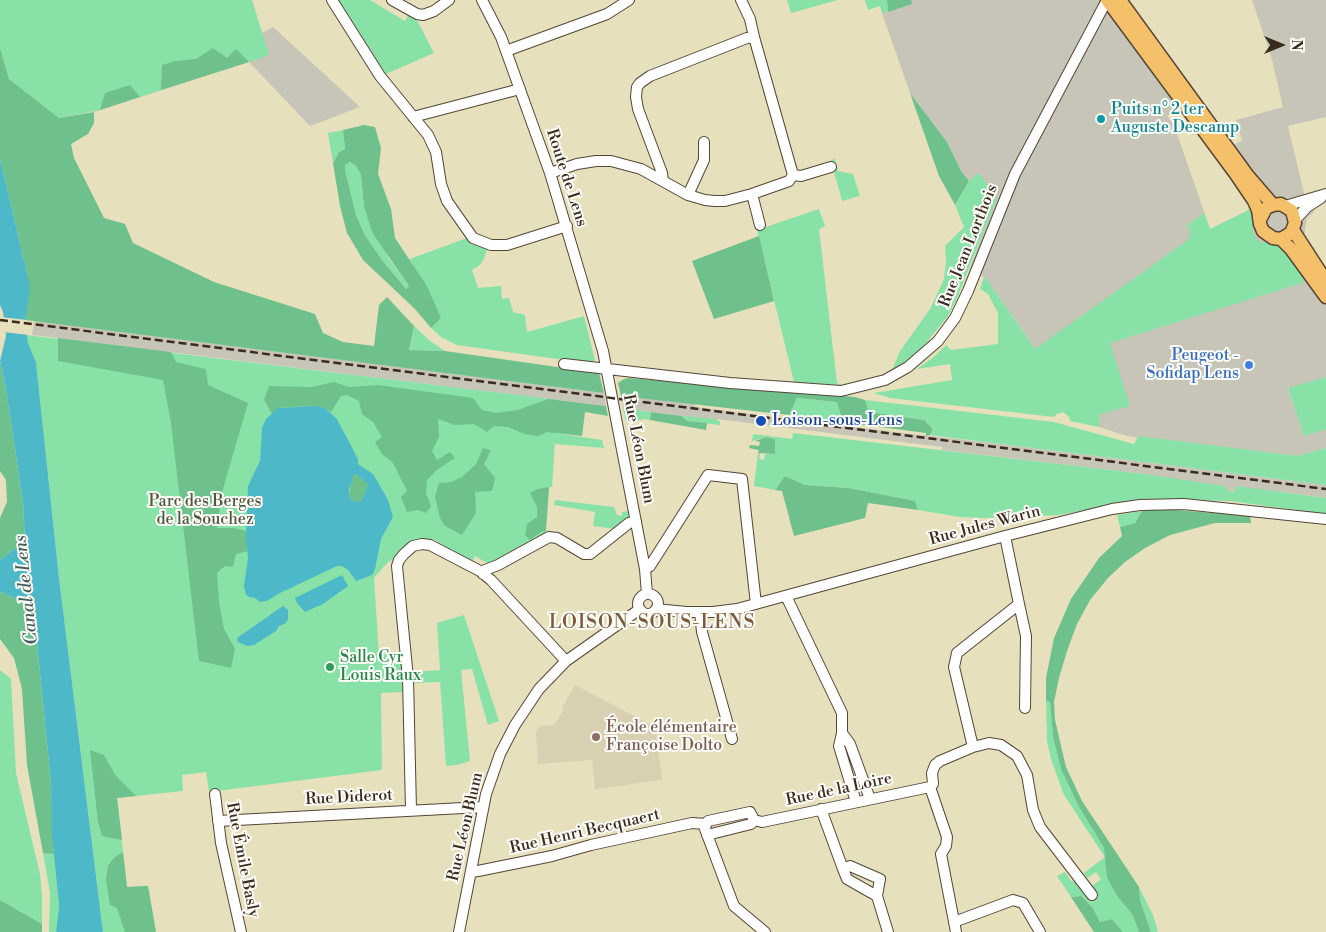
<!DOCTYPE html>
<html>
<head>
<meta charset="utf-8">
<style>
  body { margin:0 }
  #map { position:relative; width:1326px; height:932px; overflow:hidden; background:#e7e0bd; font-family:"Libre Bodoni",serif }
  canvas { display:block }
  .north { position:absolute; left:1256px; top:20px; width:50px; height:50px; -webkit-text-stroke:4px #fdfcf7; paint-order:stroke; rotate:90deg; font-size:14px; font-weight:700; line-height:20px; text-align:center; color:#3b2a1e }
  .north::after { content:''; display:block; margin:auto; width:18px; height:22px; background:#3b2a1e; clip-path:polygon(50% 0,100% 100%,50% 72%,0 100%) }
</style>
</head>
<body>
<div id="map">
<canvas width="1326" height="932"></canvas>
<div class="north">N</div>
</div>
<script>
const ctx = document.querySelector('canvas').getContext('2d');
ctx.lineJoin = 'round';
function fill(path, color) { ctx.fillStyle = color; ctx.fill(path, 'evenodd'); }
const shape = rows => new Path2D(rows.map(r => 'M' + r).join(''));
function trace(path, color, width, dash) { ctx.strokeStyle = color; ctx.lineWidth = width; ctx.lineCap = dash ? 'butt' : 'round'; ctx.setLineDash(dash || []); ctx.stroke(path); }
function write(font, color, halo, rows, align = 'center') {
  ctx.font = font + ' "Libre Bodoni",serif'; ctx.lineWidth = 4; ctx.setLineDash([]); ctx.textBaseline = 'middle'; ctx.strokeStyle = halo; ctx.fillStyle = color; for (const [text, x, y, turn = 0] of rows) {
    ctx.save(); ctx.translate(x, y); ctx.rotate((+turn || 0) * Math.PI / 180); ctx.textAlign = isNaN(turn) ? turn : align; if (halo) ctx.strokeText(text, 0, 0); ctx.fillText(text, 0, 0); ctx.restore();
  }
}
fill(shape([
  [575,685,655,727,662,780,595,789,592,760,538,764,536,733,540,726,554,725,564,710,562,708]
]), '#d9d0b1');
fill(shape([
  [0,0,252,0,262,33,273,27,360,107,310,126,249,62,94,112,0,48],
  [911,0,1099,0,1181,106,1167,116,1174,125,1210,229,1247,211,1267,191,1230,146,1242,141,1236,120,1283,107,1271,56,1252,0,1326,0,1326,117,1288,126,1304,193,1314,212,1307,218,1304,237,1326,270,1326,377,1288,389,1304,435,1326,429,1326,448,1297,456,1127,436,1099,427,1100,414,1035,349,986,278,969,271,996,198,979,174,969,181,961,171,947,142,910,93,882,13,911,4],
  [34,321,604,393,606,406,32,335],
  [621,396,695,403,695,407,886,431,992,443,1326,485,1326,498,1284,492,1228,491,1137,473,942,450,942,447,717,419,696,418,623,408]
]), '#c6c5b8');
fill(shape([
  [0,0,252,0,269,55,249,62,236,50,227,58,213,49,196,59,176,61,162,65,161,90,140,97,130,86,105,93,100,110,59,118,9,79,0,48],
  [339,0,370,0,405,21,409,14,416,18,434,53,386,74],
  [787,0,838,0,791,13],
  [865,0,887,0,888,12,882,13,880,6,868,10],
  [343,130,345,149,339,152,333,163,328,133],
  [835,159,838,171,853,174,860,196,842,201,831,160],
  [350,162,356,166,361,175,364,207,388,257,409,286,406,289,382,260,365,235,356,215,345,170,345,165],
  [979,173,997,198,957,298,948,316,926,343,908,360,892,370,900,351,930,309,944,279,946,260,945,246,964,227,955,205,969,181],
  [1252,206,1253,233,1258,241,1283,246,1305,280,1302,283,1110,343,1130,406,1100,414,1099,427,1070,421,1069,417,1063,412,1057,414,1054,417,890,398,874,393,952,380,950,364,917,369,935,356,946,345,951,350,998,344,998,313,988,294,980,289,984,277,986,278,1035,349,1188,240,1191,232,1187,225,1204,213,1210,229,1247,211],
  [819,209,825,226,819,229,837,383,843,385,794,382,757,230],
  [467,238,487,249,484,259,480,265,472,270,478,288,501,286,502,299,509,298,513,312,525,315,527,332,584,316,595,360,593,364,457,345,441,337,431,328,441,318,410,259],
  [414,326,430,341,445,351,409,350],
  [26,335,559,400,556,433,602,440,604,448,555,444,552,487,549,487,545,535,489,564,475,556,472,562,435,540,430,539,416,540,407,544,395,558,387,563,374,578,379,655,402,652,404,692,381,693,382,770,209,792,206,772,182,775,183,791,117,798,127,887,148,886,156,932,103,932,59,578,36,362,28,343],
  [1326,377,1326,429,1304,436,1288,388],
  [796,398,838,402,843,422,789,415],
  [865,400,1054,422,1134,444,1138,436,1297,456,1326,448,1326,485,930,435,933,429,924,420,869,412],
  [623,408,651,412,650,420,645,419,626,422],
  [682,416,717,419,717,421,720,421,720,425,687,421],
  [793,433,1137,473,1225,486,1228,491,1234,492,1237,486,1326,498,1326,514,1230,501,1157,499,1114,504,1060,515,983,518,960,517,918,510,915,501,849,488,805,485,785,476,775,490,754,486,758,453,760,454,759,459,764,460,765,454,775,454,775,439,766,437,752,441,753,434,792,439],
  [555,500,614,507,617,515,622,516,622,512,628,511,630,518,615,529,593,526,595,512,554,505],
  [1142,511,1135,523,1120,527,1117,515],
  [464,615,499,721,488,725,472,669,461,670,470,761,457,765,446,766,440,682,414,683,413,672,440,670,437,623],
  [0,670,11,679,16,773,40,874,42,895,42,924,0,900],
  [1046,700,1050,701,1053,737,1061,769,1078,805,1104,848,1117,896,1132,914,1139,932,1123,932,1112,919,1100,922,1093,908,1081,896,1071,897,1057,876,1065,872,1072,882,1075,880,1091,902,1098,897,1091,887,1101,879,1096,872,1087,878,1084,873,1105,857,1081,821,1063,793,1051,759,1047,741],
  [43,853,54,854,59,906,56,932,49,932,50,893],
  [1139,887,1153,915,1158,932,1151,932,1140,900]
]), '#88e2a7');
fill(shape([
  [887,0,911,0,912,4,888,12],
  [0,48,9,79,59,118,94,112,94,123,88,134,71,144,74,158,104,218,125,224,133,243,214,282,315,314,323,333,343,342,374,346,379,305,387,297,414,326,409,350,445,351,599,373,604,393,25,320,28,277,0,159],
  [213,48,227,58,236,49,249,62,161,90,162,65,175,61,196,59],
  [130,85,140,97,100,110,105,93],
  [910,93,947,142,961,171,969,181,955,205,939,176],
  [364,125,375,127,381,148,378,174,391,209,395,238,427,286,441,318,431,328,415,309,363,260,347,233,340,206,333,163,339,152,345,149,343,130],
  [350,162,356,166,361,175,364,207,373,234,409,286,406,289,382,260,365,235,356,215,345,170,345,165],
  [759,236,774,301,714,319,692,261],
  [58,338,171,352,176,362,206,369,208,385,248,403,222,492,217,528,234,528,246,531,248,551,236,554,233,567,225,566,217,573,219,602,224,629,235,649,231,668,199,661,171,423,163,380,58,361],
  [0,361,6,389,23,503,25,541,0,560,0,518,7,502,6,480,0,471],
  [629,378,855,397,865,400,869,412,924,420,933,429,930,435,926,436,926,433,843,422,837,402,797,398,789,415,621,396,618,383,624,379],
  [334,382,349,387,378,385,473,398,482,410,496,413,518,410,548,399,606,406,608,416,585,412,582,436,547,432,538,436,524,434,508,427,494,426,487,432,474,424,455,425,438,419,439,437,432,451,437,460,450,452,455,458,438,469,427,480,426,493,431,506,426,513,418,510,407,512,401,497,407,491,393,463,382,454,375,442,382,437,373,422,362,414,359,401,347,395,341,396,331,412,325,408,317,406,289,407,278,408,272,414,264,400,269,386,311,387],
  [651,412,682,416,687,421,707,423,706,430,650,420],
  [766,437,775,439,775,454,758,453,759,450,749,448,750,445,759,446,760,442,755,441],
  [483,448,491,450,484,464,495,478,492,491,475,492,476,513,462,535,445,526,440,518,435,497,439,483,451,482,462,477,476,464],
  [356,474,368,484,364,495,361,501,358,502,351,500,349,495,352,476],
  [785,476,805,485,849,488,915,501,918,510,868,503,865,518,794,536,782,491,775,490],
  [549,487,546,531,542,531,530,540,525,535,527,524,537,517,537,507,530,493,538,489],
  [1163,509,1250,516,1251,523,1215,523,1170,535,1145,548,1125,562,1108,578,1090,600,1077,624,1067,651,1059,678,1054,702,1055,720,1066,767,1082,801,1139,887,1140,900,1151,932,1139,932,1132,914,1117,896,1107,877,1104,848,1078,805,1061,769,1053,737,1050,702,1046,700,1046,678,1054,638,1071,599,1099,558,1122,536,1120,527,1135,523,1142,511],
  [0,592,30,604,34,613,51,783,54,854,43,853,27,765,22,689,14,658,0,639],
  [90,750,104,755,116,776,136,796,117,798,122,840,102,836,98,822],
  [123,852,127,887,148,886,156,932,125,932,117,908,110,905,106,879,108,866,114,858],
  [1081,896,1093,908,1100,922,1112,919,1123,932,1094,932,1071,897],
  [0,900,42,924,42,932,0,932]
]), '#6ec08c');
fill(shape([
  [0,159,28,277,30,290,25,320,28,343,36,362,59,578,103,932,56,932,59,906,52,835,51,783,34,613,30,604,0,592,0,560,25,541,23,503,6,389,0,361,6,336,3,312,0,305],
  [317,406,325,408,337,419,358,459,358,464,373,474,376,479,388,500,393,517,381,539,375,569,372,575,356,581,348,570,342,566,337,566,278,594,267,601,260,602,255,598,249,597,246,595,244,586,248,558,246,535,248,486,260,461,262,428,266,419,278,408],
  [356,474,368,484,364,495,361,501,358,502,351,500,349,495,349,488,353,480,352,476],
  [342,575,348,586,323,604,305,612,297,603,295,598],
  [283,606,288,610,288,619,286,623,279,626,276,631,254,645,247,646,238,642,237,638]
]), '#4db9c8');
fill(shape([
  [1,317,27,320,29,335,3,332]
]), '#e7e0bd');
const minor = shape([
  [332,0,380,76,428,135,436,152,441,184,447,201,473,238,491,245,507,245,567,226],
  [392,0,417,14,423,15,434,11,449,0],
  [482,0,501,37,550,173,603,351,645,569,647,594],
  [741,0,750,19,754,37],
  [506,51,607,14,629,0],
  [413,117,520,89],
  [550,173,577,164,596,161,611,161,641,169,688,195,705,200,715,201,725,201,752,194,789,181,793,175],
  [793,175,801,176,831,167],
  [663,181,662,173,638,109,636,97,637,87,640,83,650,76,747,38,754,37,793,175],
  [752,194,760,225],
  [688,195,704,160,704,142],
  [1285,206,1326,194],
  [1295,220,1307,207,1321,198],
  [564,364,730,383,841,391,885,380,908,367,938,341,955,318,968,291,1015,174,1107,0],
  [645,569,650,566,708,475,742,479,756,604],
  [483,574,485,570,498,565,549,537,557,538,584,554,590,554,629,523,636,521],
  '638 604a10 10 0 1 1 20 0a10 10 0 1 1-20 0Z',
  [786,596,842,713,842,733],
  [1019,604,1026,636,1025,708],
  [656,609,686,612,713,612,737,609,1005,536,1112,509,1140,505,1184,504,1326,519],
  [700,612,702,632,732,739],
  [973,747,954,667,957,653,1019,604,1005,536],
  [930,787,933,784,932,773,935,765,940,761,973,747,989,743,1001,745,1017,756,1027,775,1033,810,1040,827,1092,895],
  [930,787,947,837,946,846,941,854,956,932],
  [215,794,221,843,241,932],
  [856,802,839,746,842,733,850,744,870,799],
  [821,809,843,869],
  [411,810,408,678,397,566,399,560,404,554,413,546,422,544,430,545,480,571,491,580,566,661],
  [754,820,762,822,930,787],
  [218,821,482,807],
  [707,835,751,824,754,820,750,812,708,821,706,824,705,829,734,906,765,932],
  [471,872,478,871,552,856,591,845,692,823,706,824],
  [877,896,847,879,843,869,850,866,880,879,877,896,888,932],
  [954,922,1013,900,1023,903,1040,932],
  [459,932,486,794,500,754,515,725,539,689,566,661,640,609]
]);
const major = shape([
  [1107,0,1235,173,1254,201,1258,210,1260,224,1263,231,1273,238,1281,239,1291,233,1295,223,1292,211,1281,204,1273,205,1266,208,1260,220],
  [1120,0,1248,176,1273,205],
  [1293,230,1326,281],
  [1281,239,1291,249,1326,297]
]);
trace(minor, '#554536', 12);
trace(major, '#554536', 15);
trace(minor, '#fff', 10);
trace(major, '#f4c16a', 12);
trace(shape([
  [0,320,1326,489]
]), '#3b2a1e', 2.5, [8, 4]);
for (const [x, y, r, color] of [
  [1101,119,5,"#0f9aa8"],
  [1249,365,5,"#3f7fe0"],
  [761,421,6,"#1a4fb4"],
  [330,667,5,"#2e9e5b"],
  [596,737,5,"#8d6e63"]
]) { const dot = new Path2D(); dot.arc(x, y, r, 0, 2 * Math.PI); ctx.fillStyle = color; ctx.fill(dot); trace(dot, '#fdfcf7', 2); }
write('16px', '#0d838f', '#fdfcf7', [
  ["Puits n° 2 ter",1111,110],
  ["Auguste Descamp",1111,128]
], 'left');
write('16px', '#3b2a1e', '#fdfcf7', [
  ["Route de Lens",566,178,72],
  ["Rue Jean Lorthois",969,246,-68],
  ["Rue Léon Blum",638,449,79],
  ["Rue Jules Warin",985,526,-15],
  ["Rue de la Loire",839,790,-12],
  ["Rue Diderot",349,798,-3],
  ["Rue Léon Blum",466,827,-77],
  ["Rue Henri Becquaert",585,832,-13],
  ["Rue Émile Basly",242,860,79]
]);
write('16px', '#366cbe', '#fdfcf7', [
  ["Peugeot -",1239,356],
  ["Sofidap Lens",1239,374]
], 'right');
write('16px', '#164399', '#fdfcf7', [
  ["Loison-sous-Lens",772,421]
], 'left');
write('16px', '#4e5840', '#fdfcf7', [
  ["Parc des Berges",205,502],
  ["de la Souchez",205,520]
]);
write('16px', '#27864d', '#fdfcf7', [
  ["Salle Cyr",340,658],
  ["Louis Raux",340,676]
], 'left');
write('16px', '#785e54', '#fdfcf7', [
  ["École élémentaire",606,728],
  ["Françoise Dolto",606,746]
], 'left');
write('italic 18px', '#415c5a', '#fdfcf7', [
  ["Canal de Lens",27,590,-96]
]);
ctx.letterSpacing = '1px';
write('19px', '#7b5b3d', '#fdfcf7', [
  ["LOISON-SOUS-LENS",652,623]
]);
ctx.letterSpacing = '0px';
</script>
</body>
</html>
